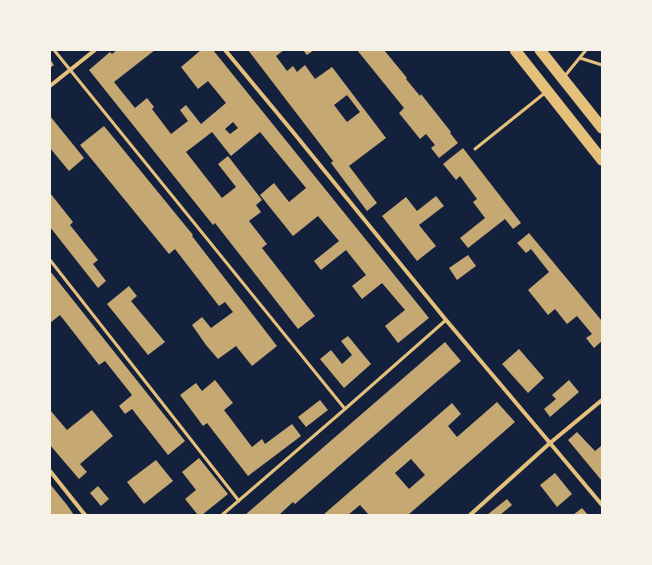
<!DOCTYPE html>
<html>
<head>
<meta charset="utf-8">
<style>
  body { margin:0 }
  #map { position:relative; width:652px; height:565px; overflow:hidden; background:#14213d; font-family:Lato,sans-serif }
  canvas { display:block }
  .frame { position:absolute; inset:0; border:51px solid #f6f1e7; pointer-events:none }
</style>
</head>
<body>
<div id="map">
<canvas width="652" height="565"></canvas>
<div class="frame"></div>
</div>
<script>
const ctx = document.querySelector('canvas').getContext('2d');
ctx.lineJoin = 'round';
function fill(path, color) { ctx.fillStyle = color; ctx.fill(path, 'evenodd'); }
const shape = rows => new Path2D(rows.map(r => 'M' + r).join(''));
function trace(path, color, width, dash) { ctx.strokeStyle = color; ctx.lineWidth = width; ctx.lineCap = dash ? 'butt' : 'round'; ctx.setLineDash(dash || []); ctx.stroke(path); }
fill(shape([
  [117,50,155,50,114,82,135,108,147,98,154,107,152,109,171,134,188,121,180,110,186,105,201,124,226,103,208,81,198,89,181,67,201,50,213,50,429,318,398,343,385,326,405,310,382,283,362,299,352,286,366,275,346,250,321,270,314,261,339,241,318,216,293,236,260,195,274,183,289,202,306,188,260,132,231,156,212,132,186,152,222,198,236,187,218,164,228,156,262,200,256,205,261,212,249,221,267,244,262,248,315,316,298,329,215,223,213,225,89,70,110,52,112,54],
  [233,122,238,128,230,134,225,129],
  [248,50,284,50,276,56,287,71,293,66,297,72,305,65,315,79,332,67,386,138,349,166,377,203,367,211,331,163,333,161],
  [347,95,360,112,347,122,334,105],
  [303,50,314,50,307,55],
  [357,50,384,50,407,78,406,79,420,96,421,94,451,132,450,133,458,143,439,158,431,148,435,145,426,134,420,139,399,113,404,108],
  [50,59,54,65,50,68],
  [50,116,84,158,69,171,50,148],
  [104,126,193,235,192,236,277,346,252,366,236,346,218,359,206,345,192,325,202,317,211,328,233,312,225,302,219,306,175,249,169,254,80,145],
  [463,148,521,223,513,229,505,219,468,248,460,238,485,218,473,202,477,199,460,176,456,180,443,164],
  [50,193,73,222,70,225,98,260,93,264,106,281,98,288,50,227],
  [436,196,444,206,419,225,436,246,417,261,382,216,406,197,417,211],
  [529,233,602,321,602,341,594,348,586,338,592,334,577,316,567,324,555,309,548,315,528,290,549,272,531,249,526,253,517,243],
  [468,255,476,266,457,280,449,268],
  [50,271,185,441,168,455,132,409,125,414,119,406,132,395,105,361,99,365,60,315,50,323],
  [129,286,137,296,131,301,165,342,148,355,107,304],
  [348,336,371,364,344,388,320,359,331,350,342,364,352,355,341,341],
  [445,342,461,361,435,383,295,504,293,502,280,514,281,515,245,515],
  [519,349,544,378,528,393,502,364],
  [215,380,233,403,224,410,252,447,262,439,265,444,292,424,301,436,248,476,207,423,203,426,180,395,196,383,202,391],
  [569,380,579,392,550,417,544,409,556,399,552,395],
  [320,400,328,410,306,427,298,417],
  [497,402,515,422,408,515,369,515,360,505,348,515,323,515,452,403,461,414,448,426,457,437],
  [411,459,425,475,409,489,395,473],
  [50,410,67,430,92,410,113,436,80,464,87,472,79,479,50,445],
  [577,432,595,451,601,446,602,448,602,481,568,440],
  [199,458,228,494,202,515,198,515,185,499,196,490,182,472],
  [156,460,173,481,144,504,127,482],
  [555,473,572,494,557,507,540,485],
  [50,484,67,505,74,515,50,515],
  [98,486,109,499,101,506,90,493],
  [507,499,512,505,500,515,487,515],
  [582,508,588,515,573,515]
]), '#c6a872');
trace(shape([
  [54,50,345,409],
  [580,58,602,65],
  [564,77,586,50],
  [475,149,546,92],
  [50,260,239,501],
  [222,515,345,409,446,320]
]), '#e5c07b', 3);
trace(shape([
  [225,50,293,132,446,320,550,443,602,505],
  [50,86,95,50],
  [50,471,85,515],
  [470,515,550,443,602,400]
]), '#e5c07b', 4);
trace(shape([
  [515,50,602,160],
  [540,50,602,128]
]), '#e5c07b', 11);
</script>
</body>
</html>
